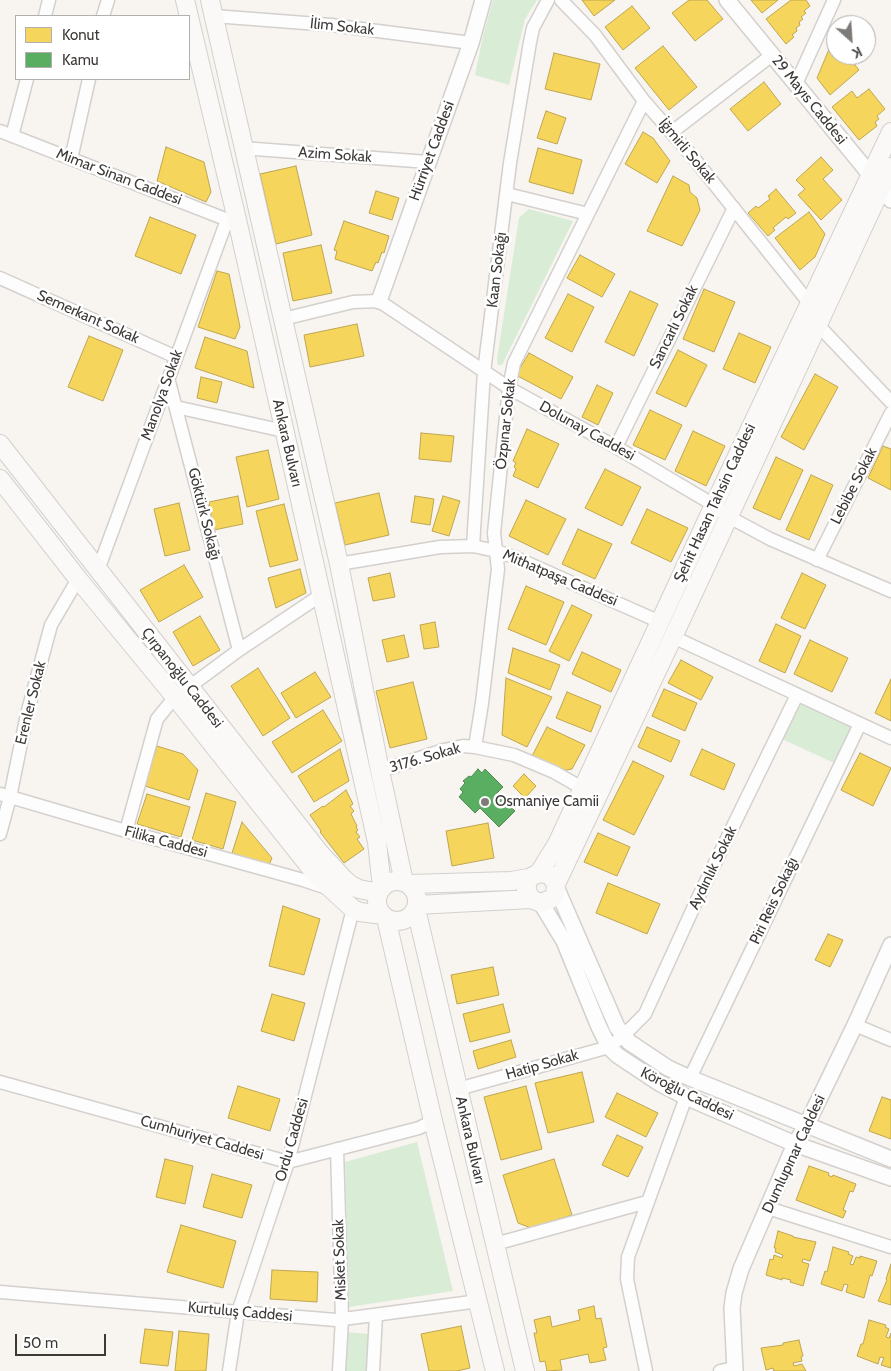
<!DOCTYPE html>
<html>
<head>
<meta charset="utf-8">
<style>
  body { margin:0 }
  #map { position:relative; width:891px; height:1371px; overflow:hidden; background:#f8f4f0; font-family:Cabin,sans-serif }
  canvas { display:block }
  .legend { position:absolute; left:15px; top:15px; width:175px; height:65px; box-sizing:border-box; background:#fff; border:1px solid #b1b0af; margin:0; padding:6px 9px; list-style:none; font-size:15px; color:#3c3937 }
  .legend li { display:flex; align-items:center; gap:10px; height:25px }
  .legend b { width:25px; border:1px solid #b1b0af }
  .north { position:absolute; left:826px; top:15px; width:50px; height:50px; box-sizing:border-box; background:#fff; border:1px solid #b1b0af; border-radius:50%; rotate:154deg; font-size:14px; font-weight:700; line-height:20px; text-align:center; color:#3c3937 }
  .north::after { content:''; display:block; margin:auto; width:18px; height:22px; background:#7e7a78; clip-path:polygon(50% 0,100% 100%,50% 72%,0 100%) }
  .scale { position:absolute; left:15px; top:1334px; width:91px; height:22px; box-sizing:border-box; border:2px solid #3c3937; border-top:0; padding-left:6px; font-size:15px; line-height:18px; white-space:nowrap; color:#3c3937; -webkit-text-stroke:4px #fff; paint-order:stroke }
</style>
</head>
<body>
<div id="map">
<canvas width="891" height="1371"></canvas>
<ul class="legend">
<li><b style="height:14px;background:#f6d55c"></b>Konut</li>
<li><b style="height:14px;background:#5aae61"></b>Kamu</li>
</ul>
<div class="north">K</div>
<div class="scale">50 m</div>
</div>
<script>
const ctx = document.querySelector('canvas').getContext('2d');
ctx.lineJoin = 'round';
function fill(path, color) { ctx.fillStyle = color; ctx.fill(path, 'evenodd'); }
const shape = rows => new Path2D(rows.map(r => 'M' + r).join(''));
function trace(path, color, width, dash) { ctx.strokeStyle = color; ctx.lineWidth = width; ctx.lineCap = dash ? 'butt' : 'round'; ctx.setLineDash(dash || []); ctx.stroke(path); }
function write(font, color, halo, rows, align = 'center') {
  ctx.font = font + ' Cabin,sans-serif'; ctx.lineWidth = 5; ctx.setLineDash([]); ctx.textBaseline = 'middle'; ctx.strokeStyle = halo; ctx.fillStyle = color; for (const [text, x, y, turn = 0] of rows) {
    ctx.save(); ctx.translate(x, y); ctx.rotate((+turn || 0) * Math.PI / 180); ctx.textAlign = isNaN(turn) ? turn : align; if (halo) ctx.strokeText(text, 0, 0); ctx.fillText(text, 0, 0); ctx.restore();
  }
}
fill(shape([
  [493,0,537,0,525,19,509,85,475,75,483,36],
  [529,209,573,221,502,365,498,365,497,359,519,218],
  [798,700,852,725,834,763,780,738],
  [417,1142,453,1291,349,1307,345,1162],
  [346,1332,369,1334,369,1371,344,1371]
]), '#d8ecd6');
const homes = shape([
  [582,0,615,0,594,16,582,0],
  [689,0,707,0,723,19,695,41,672,13,689,0],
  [751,0,778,0,762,13,751,0],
  [791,0,806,0,810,6,804,11,806,13,801,17,803,19,799,22,800,25,796,28,797,31,792,35,794,37,786,44,766,19,791,0],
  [632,6,650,28,623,50,605,27,632,6],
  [836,43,836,55,847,55,859,70,830,95,817,78,830,47,836,43],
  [663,46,697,87,669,110,635,68,663,46],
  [554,53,600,64,591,100,545,89,554,53],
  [764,82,781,104,748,131,730,109,764,82],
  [869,89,885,109,877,116,879,119,875,122,877,126,859,140,832,107,852,91,857,98,869,89],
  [546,111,566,118,557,144,537,138,546,111],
  [643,132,653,138,670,161,657,183,625,164,643,132],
  [166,147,204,162,211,192,206,202,157,181,166,147],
  [538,148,582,160,573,194,529,182,538,148],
  [821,157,833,170,823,179,842,200,821,220,798,195,805,189,796,180,821,157],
  [296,166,312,235,276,244,260,174,296,166],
  [673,176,689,185,690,192,697,198,700,210,682,246,647,231,673,176],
  [776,189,796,213,788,219,786,217,773,228,775,230,768,236,748,213,756,206,758,208,770,199,768,196,776,189],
  [376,191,399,198,392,220,369,213,376,191],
  [809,212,825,234,815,257,800,270,775,238,809,212],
  [150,217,196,235,181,274,135,256,150,217],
  [344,221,389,236,384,253,382,252,378,263,376,262,372,271,335,259,337,251,334,250,344,221],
  [321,245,332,293,293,301,283,253,321,245],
  [580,255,615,274,602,297,567,278,580,255],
  [217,271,229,274,240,327,235,339,198,327,217,271],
  [704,289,735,302,714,352,683,339,704,289],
  [630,291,658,304,634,356,605,342,630,291],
  [568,294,594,307,572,352,545,338,568,294],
  [357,324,364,356,310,367,304,335,357,324],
  [739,333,771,347,755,383,723,369,739,333],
  [89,336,123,350,103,401,68,387,89,336],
  [205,337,247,351,254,388,195,368,205,337],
  [678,350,707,365,686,407,656,393,678,350],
  [529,353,573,377,561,399,516,375,529,353],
  [815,374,838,387,804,450,781,437,815,374],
  [201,377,222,382,217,403,197,398,201,377],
  [597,385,613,393,598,425,582,417,597,385],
  [650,410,682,425,665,460,633,445,650,410],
  [527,429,559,444,538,488,513,476,516,469,514,467,516,463,513,461,527,429],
  [693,431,725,446,706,486,675,471,693,431],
  [421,433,454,436,451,462,419,459,421,433],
  [883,446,891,449,891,490,868,478,883,446],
  [268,450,279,499,247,507,236,457,268,450],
  [776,457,803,470,780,520,753,508,776,457],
  [605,469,641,487,622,526,585,508,605,469],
  [811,475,833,485,809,540,786,530,811,475],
  [379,493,389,535,345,545,335,503,379,493],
  [238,496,243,524,214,530,209,502,238,496],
  [415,496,434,499,430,525,411,522,415,496],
  [443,496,460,501,449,536,432,531,443,496],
  [526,500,566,519,548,555,509,536,526,500],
  [179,503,190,550,165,556,154,509,179,503],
  [284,504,298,560,270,567,256,511,284,504],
  [647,509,688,528,671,562,631,543,647,509],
  [578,529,612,544,595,579,562,564,578,529],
  [184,565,203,597,159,622,140,590,184,565],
  [300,569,306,593,276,608,268,578,300,569],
  [390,573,395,597,373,601,368,578,390,573],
  [802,573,826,585,805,629,781,618,802,573],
  [526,586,564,602,546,645,508,629,526,586],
  [572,605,592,615,569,661,549,651,572,605],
  [200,616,220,650,193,666,173,632,200,616],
  [435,622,439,647,424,649,420,625,435,622],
  [776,624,801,636,785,673,759,661,776,624],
  [404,635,409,657,387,662,382,640,404,635],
  [810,640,848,658,832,692,794,674,810,640],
  [513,648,560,665,550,690,508,673,513,648],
  [582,652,621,670,611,692,572,674,582,652],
  [681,660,713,677,701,700,668,683,681,660],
  [258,668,290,718,263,736,231,686,258,668],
  [315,672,331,697,296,718,281,693,315,672],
  [506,678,552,697,527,747,502,735,506,678],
  [891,679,891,721,875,713,891,679],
  [413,682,427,739,390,748,376,691,413,682],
  [664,689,697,703,685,731,652,716,664,689],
  [567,692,601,706,591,732,556,718,567,692],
  [323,710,342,741,292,773,272,742,323,710],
  [547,727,585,745,572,769,561,771,531,758,547,727],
  [647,727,680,741,671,762,638,747,647,727],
  [157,746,183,754,198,770,189,800,145,786,157,746],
  [340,749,349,781,314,802,298,776,340,749],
  [702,749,735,764,724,790,690,775,702,749],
  [860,753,891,768,873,806,841,790,860,753],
  [633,761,664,776,634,835,603,820,633,761],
  [524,774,536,786,525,798,513,786,524,774],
  [346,790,353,804,350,806,354,811,351,814,357,826,356,827,358,830,356,832,360,837,357,839,364,849,344,863,320,832,321,831,310,815,323,806,324,807,346,790],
  [206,793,236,802,223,849,192,840,206,793],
  [147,794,190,807,181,837,137,824,147,794],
  [242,822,272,858,269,865,232,853,242,822],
  [488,823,494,858,452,866,446,831,488,823],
  [598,833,630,847,617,876,584,862,598,833],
  [608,883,660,904,647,934,596,913,608,883],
  [283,906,320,919,304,975,269,966,283,906],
  [828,934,843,940,830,967,815,960,828,934],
  [493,967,499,995,457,1004,451,975,493,967],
  [272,994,305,1003,294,1041,261,1031,272,994],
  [503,1004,510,1032,470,1042,463,1014,503,1004],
  [511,1040,516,1057,478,1069,473,1051,511,1040],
  [582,1072,594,1122,548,1133,535,1083,582,1072],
  [238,1086,280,1099,270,1131,228,1118,238,1086],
  [526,1086,542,1149,501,1160,484,1097,526,1086],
  [617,1093,658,1113,646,1137,605,1117,617,1093],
  [882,1097,891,1100,891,1139,869,1131,882,1097],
  [617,1135,643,1147,628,1177,602,1165,617,1135],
  [165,1159,193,1166,185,1204,156,1197,165,1159],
  [554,1159,572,1215,531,1228,518,1223,503,1175,554,1159],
  [809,1166,829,1173,828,1175,832,1177,833,1175,856,1184,853,1192,850,1191,843,1210,846,1211,843,1218,796,1200,809,1166],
  [212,1174,252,1185,242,1218,203,1207,212,1174],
  [181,1225,236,1241,223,1288,167,1272,181,1225],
  [778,1231,793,1236,793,1237,816,1242,810,1261,803,1259,802,1262,809,1264,803,1286,790,1282,791,1280,782,1278,782,1280,766,1275,770,1259,773,1260,774,1255,782,1258,783,1255,775,1252,776,1248,774,1248,778,1231],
  [833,1247,849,1252,848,1254,853,1256,850,1264,853,1265,856,1257,860,1258,860,1256,877,1261,872,1276,870,1275,864,1298,846,1292,848,1285,844,1284,842,1291,821,1284,825,1271,827,1272,833,1247],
  [891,1264,891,1305,878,1301,887,1280,886,1279,891,1264],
  [272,1270,318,1272,317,1302,270,1299,272,1270],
  [594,1306,596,1319,601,1318,607,1347,603,1348,606,1360,590,1363,588,1354,560,1360,562,1370,547,1371,545,1361,540,1362,534,1333,537,1333,534,1320,550,1316,552,1327,580,1320,578,1310,594,1306],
  [869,1320,886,1325,885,1327,889,1329,886,1337,889,1338,891,1333,891,1368,881,1365,884,1358,880,1357,878,1364,857,1356,861,1344,863,1344,869,1320],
  [461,1326,470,1368,457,1371,429,1371,421,1334,461,1326],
  [145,1329,173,1332,168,1366,140,1363,145,1329],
  [179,1331,209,1334,206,1371,175,1371,179,1331],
  [799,1340,803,1356,801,1357,802,1361,793,1363,794,1366,802,1364,806,1371,774,1371,773,1368,766,1370,761,1348,783,1345,783,1343,799,1340]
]);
fill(homes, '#f6d55c');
trace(homes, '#bea651', 1);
const public = shape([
  [478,769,482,773,485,769,503,787,496,794,515,811,499,827,480,808,475,813,459,797,463,792,460,789,465,783,463,781,469,776,471,777,478,769]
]);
fill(public, '#5aae61');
trace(public, '#518b54', 1);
const minor = shape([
  [561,0,595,35,644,101,692,156,810,304],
  [45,16,49,0],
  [103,16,108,0],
  [214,16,331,25,471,43],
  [796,84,834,0],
  [0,131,233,222],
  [672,132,772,55],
  [12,136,27,79],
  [242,148,428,162],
  [71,159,89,79],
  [507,194,588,214],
  [0,278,176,357],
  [283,319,353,302,379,301,509,388,616,447,714,505,729,517,770,539,891,591],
  [818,325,891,402],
  [168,378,239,650],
  [176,407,284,431],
  [616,447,734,208],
  [473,546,484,372,510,163,530,42,533,28,548,0],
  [817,560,891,413],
  [339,564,440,547,473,546,496,551,514,557,660,622],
  [98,570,227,220],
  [673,637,891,738],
  [189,687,239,650,321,595],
  [475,747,482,703,498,569,494,533,509,388,514,363,644,101],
  [380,771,444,750,463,746,475,747,514,755,554,772,582,788],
  [0,794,126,831,303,880,327,888],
  [126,831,157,719,175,697],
  [0,834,10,797,27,714,51,625,78,579],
  [855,1025,891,1040],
  [690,1078,860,724],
  [0,1082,288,1162,419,1128,433,1121],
  [458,1089,609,1047,623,1036,645,1014,696,902,797,695],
  [337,1149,342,1319,339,1371],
  [768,1208,891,1247],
  [495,1244,647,1202],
  [0,1292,336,1320,479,1301],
  [229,1371,238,1312,288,1162,353,909],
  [373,1371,376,1315],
  [646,1371,627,1279,628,1257,686,1097],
  [720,1371,734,1368]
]);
const tertiary = shape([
  [727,0,891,200],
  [379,301,471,43,483,0],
  [557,889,617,1027,629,1042,668,1068,690,1078,891,1159],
  [541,903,564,941,599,1027,609,1047,617,1055,659,1083,686,1097,795,1144,891,1178],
  [735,1371,732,1308,734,1293,741,1269,795,1144,806,1126,855,1025,891,945]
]);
const secondary = shape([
  [185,0,238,224,377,842,382,888],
  [210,0,339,564,380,771,404,882],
  [0,444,319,852,344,879,351,885,359,889,379,893],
  [0,479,78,579,175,697,317,876,353,909,360,912,383,915],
  [539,873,557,844,714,505,891,132],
  '377 901a20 20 0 1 1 40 0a20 20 0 1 1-40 0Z',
  [410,884,511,881,529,878],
  [556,884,550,875,539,873,529,878,526,889,531,899,541,903,551,899,555,895,556,884,673,637,891,167],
  [417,905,531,899],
  [416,909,525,1371],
  [386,918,433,1121,495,1371]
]);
trace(minor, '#d3d0cd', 15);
trace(tertiary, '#d3d0cd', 18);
trace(secondary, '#d3d0cd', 20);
trace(minor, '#fefdfd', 12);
trace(tertiary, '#fefdfd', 15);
trace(secondary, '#fbf9f8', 18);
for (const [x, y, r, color] of [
  [485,802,5,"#7e7a78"]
]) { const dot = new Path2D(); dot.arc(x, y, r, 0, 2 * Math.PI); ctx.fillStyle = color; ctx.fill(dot); trace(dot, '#fff', 2); }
write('15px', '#3c3937', '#fff', [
  ["İlim Sokak",342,27,6],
  ["29 Mayıs Caddesi",809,100,51],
  ["Hürriyet Caddesi",432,151,-70],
  ["İğmirli Sokak",687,151,50],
  ["Azim Sokak",335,155,4],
  ["Mimar Sinan Caddesi",119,177,21],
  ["Kaan Sokağı",497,270,-83],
  ["Semerkant Sokak",88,317,24],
  ["Sancarlı Sokak",674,327,-64],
  ["Manolya Sokak",162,395,-70],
  ["Özpınar Sokak",506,424,-84],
  ["Dolunay Caddesi",587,431,29],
  ["Ankara Bulvarı",287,443,77],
  ["Lebibe Sokak",854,486,-63],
  ["Şehit Hasan Tahsin Caddesi",715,503,-65],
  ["Göktürk Sokağı",204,514,76],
  ["Mithatpaşa Caddesi",560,578,23],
  ["Çırpanoğlu Caddesi",182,678,52],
  ["Erenler Sokak",31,703,-76],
  ["3176. Sokak",425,758,-16],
  ["Filika Caddesi",166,842,15],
  ["Aydınlık Sokak",713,868,-64],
  ["Piri Reis Sokağı",774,901,-65],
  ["Hatip Sokak",542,1065,-16],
  ["Köroğlu Caddesi",687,1094,26],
  ["Cumhuriyet Caddesi",202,1138,16],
  ["Ordu Caddesi",292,1140,-74],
  ["Ankara Bulvarı",470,1140,77],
  ["Dumlupınar Caddesi",794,1154,-65],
  ["Misket Sokak",340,1260,-92],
  ["Kurtuluş Caddesi",240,1312,5]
]);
write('15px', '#3c3937', '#fff', [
  ["Osmaniye Camii",495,802]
], 'left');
</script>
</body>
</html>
